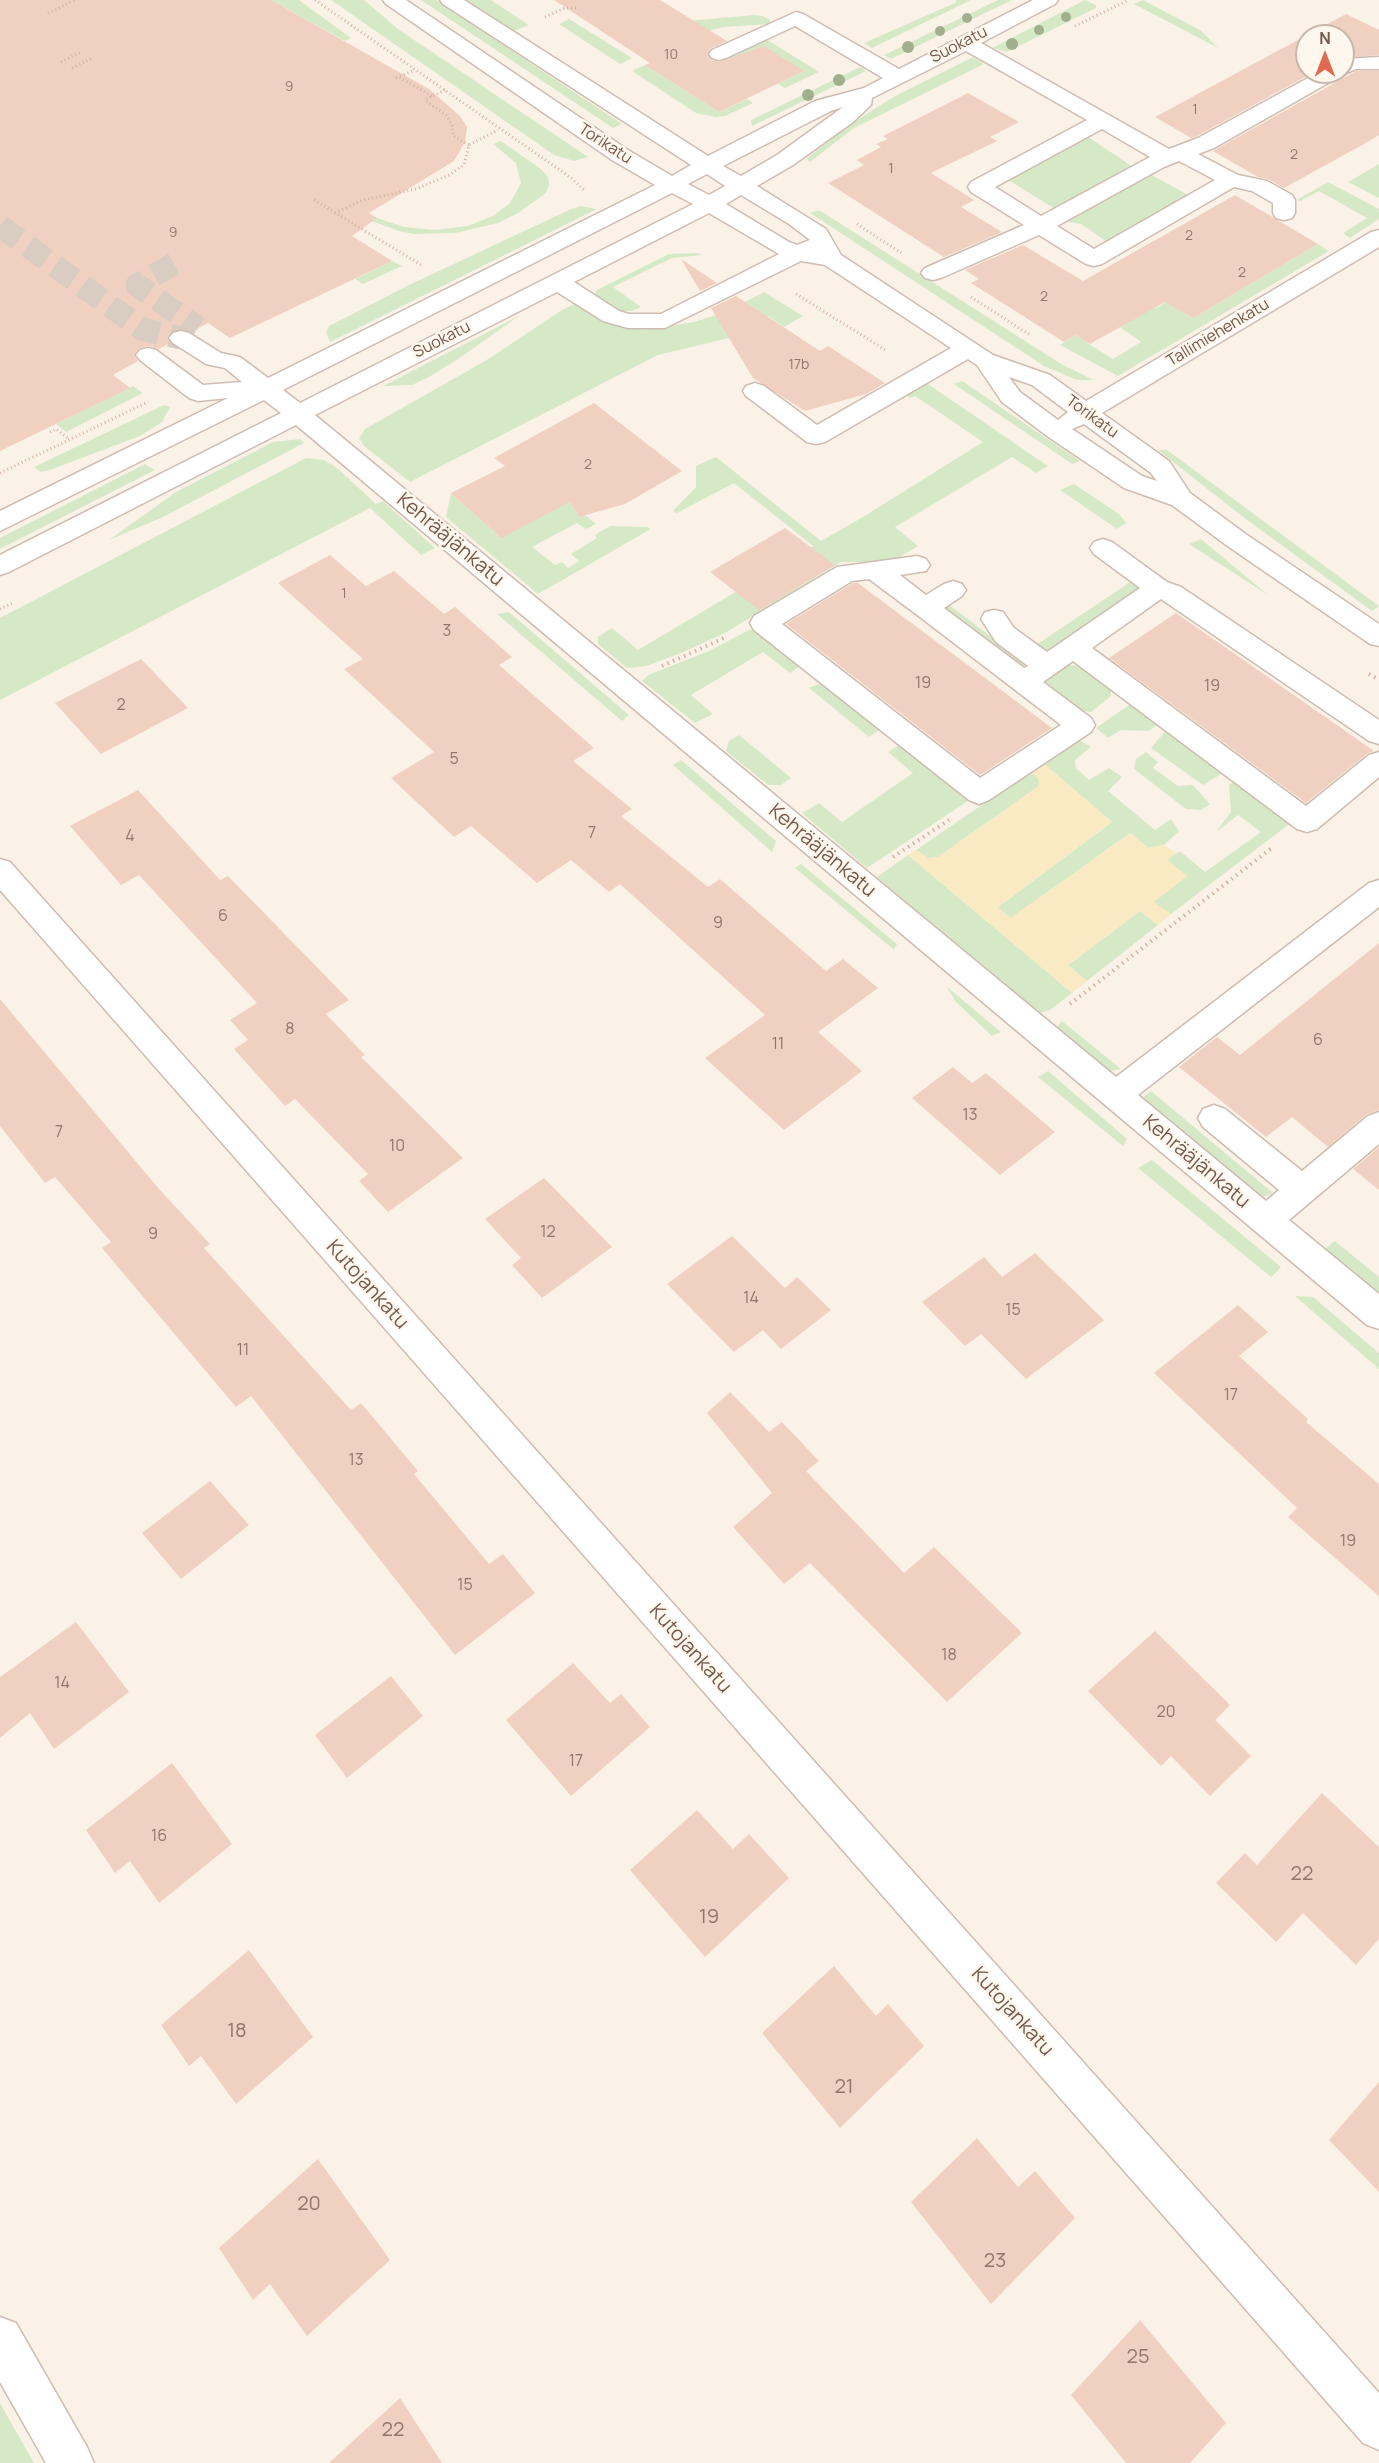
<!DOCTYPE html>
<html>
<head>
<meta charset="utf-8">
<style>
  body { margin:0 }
  #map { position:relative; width:1379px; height:2463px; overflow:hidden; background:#fbf2e7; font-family:Manrope,sans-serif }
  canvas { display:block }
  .north { position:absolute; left:1295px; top:24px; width:60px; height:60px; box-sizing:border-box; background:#fef7ed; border:2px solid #c7b7ad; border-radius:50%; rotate:0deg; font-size:16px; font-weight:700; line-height:24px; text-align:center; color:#74584c }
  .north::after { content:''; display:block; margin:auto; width:21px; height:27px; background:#e06951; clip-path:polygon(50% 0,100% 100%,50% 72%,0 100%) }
</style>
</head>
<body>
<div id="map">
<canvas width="1379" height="2463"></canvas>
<div class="north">N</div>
</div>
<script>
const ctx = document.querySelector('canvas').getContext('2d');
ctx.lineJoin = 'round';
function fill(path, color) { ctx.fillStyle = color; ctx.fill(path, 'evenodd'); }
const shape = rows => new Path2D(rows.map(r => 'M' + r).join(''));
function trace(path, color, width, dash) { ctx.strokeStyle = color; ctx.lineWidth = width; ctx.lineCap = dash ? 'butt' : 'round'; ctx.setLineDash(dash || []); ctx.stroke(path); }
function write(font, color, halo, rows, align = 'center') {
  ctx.font = font + ' Manrope,sans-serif'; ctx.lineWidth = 5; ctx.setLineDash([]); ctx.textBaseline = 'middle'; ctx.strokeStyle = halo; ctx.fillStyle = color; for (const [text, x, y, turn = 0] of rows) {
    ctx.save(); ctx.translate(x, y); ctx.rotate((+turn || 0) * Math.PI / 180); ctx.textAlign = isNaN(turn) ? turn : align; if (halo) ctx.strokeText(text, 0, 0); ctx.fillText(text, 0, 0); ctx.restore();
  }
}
fill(shape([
  [271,0,299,0,351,38,345,41],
  [331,0,364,0,398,29,588,157,574,161,554,155],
  [421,0,436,0,622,124,613,128],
  [466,0,491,0,529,25,514,31],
  [955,0,971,0,872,48,864,43,957,2],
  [998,0,1012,0,891,59,884,55],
  [1085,0,1096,5,1096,8,1007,52,992,48],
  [1143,0,1200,30,1218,48,1134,4],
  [754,15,763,16,770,20,770,24,724,27,697,34,676,22],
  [569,19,632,58,620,64,559,24],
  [766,39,819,72,785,88,778,84,803,71,713,65],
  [973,57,984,64,854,128,810,162,806,159,849,125,895,96],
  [645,65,719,112,747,99,753,103,725,116,716,117,696,113,632,71],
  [860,67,866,71,752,126,751,120],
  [1088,137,1133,167,1055,209,1007,179],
  [501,141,541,169,548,177,549,185,546,193,518,213,498,223,455,233,414,234,399,231,372,221,377,218,404,227,435,230,468,226,493,216,510,203,521,183,516,163,493,144],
  [1379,164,1379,198,1348,182],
  [1148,173,1190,196,1110,244,1081,224,1063,221],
  [1328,182,1379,209,1379,219,1350,238,1343,233,1367,218,1319,191,1300,201,1297,200],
  [581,206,597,209,330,342,326,332,329,326,407,286,571,209],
  [819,210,1063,365,1094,380,1077,380,1044,366,810,213],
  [1318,244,1329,251,1118,376,1060,345,1075,335,1113,359,1141,342,1120,327,1131,321,1134,295,1156,308,1166,302,1193,318],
  [698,253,703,255,672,258,613,287,641,307,632,311,617,311,594,296,597,290,669,254],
  [392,261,402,266,363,284,355,279],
  [764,292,803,316,784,327,768,316,729,338,658,355,410,482,364,446,359,438,365,429,485,361,562,310,577,303,603,320,642,330,694,322,728,311],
  [519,316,461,357,429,377,412,385,383,386],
  [962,381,1080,461,1072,464,954,384],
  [925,382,1048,466,1036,473,1012,457,895,527,918,546,891,562,841,562,725,633,681,653,646,666,627,668,598,644,598,637,612,628,638,650,813,546,734,483,677,513,673,511,696,487,696,466,716,457,821,541,863,517,983,442,915,396,910,398,904,393],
  [133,386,143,393,66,432,56,424],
  [164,405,170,407,162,422,140,436,50,470,41,472,34,467],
  [300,439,304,443,163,517,109,540,176,492,273,442],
  [1158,450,1167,450,1379,606,1372,611,1243,517],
  [306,458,324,460,336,467,376,504,383,501,435,548,421,555,370,508,0,700,0,618],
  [145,464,155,470,0,549,0,538],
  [1074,484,1119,514,1126,523,1117,529,1060,490],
  [451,493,501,538,555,497,570,502,579,517,585,515,596,524,586,529,577,523,532,547,555,565,562,562,568,568,579,561,571,554,597,538,595,535,610,526,647,527,651,529,538,594,446,517],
  [1201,539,1268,595,1189,544],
  [1132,581,1141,586,1140,592,1053,650,1043,650,1036,645],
  [948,604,1026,663,1021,666,941,609],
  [509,612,629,715,622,721,497,614],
  [759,629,797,662,799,667,790,673,763,652,691,695,713,714,695,723,642,681,648,675,709,651,749,630],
  [1067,665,1083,666,1110,685,1111,696,1091,712,1075,710,1047,689,1047,679],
  [824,682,877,723,879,730,869,737,809,688],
  [1129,705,1136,705,1160,723,1148,731,1121,730,1108,738,1096,728],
  [1168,728,1226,771,1203,785,1151,748],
  [739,735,767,758,791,778,781,785,768,785,726,751,729,741],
  [1079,740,1091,747,1075,760,1076,768,1089,780,1109,768,1122,777,1108,791,1155,830,1171,819,1179,831,1164,845,1148,848,1130,833,1010,919,997,908,1112,822,1043,763],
  [901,744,967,796,968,801,867,868,802,813,819,803,842,822,913,773,888,752],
  [1146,752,1158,762,1153,768,1178,786,1193,785,1210,804,1201,810,1186,809,1134,769,1136,759],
  [681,760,776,841,772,852,673,765],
  [1030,772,1039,778,1039,786,938,857,928,858,916,850],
  [1238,779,1287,817,1288,825,1171,914,1153,902,1187,876,1166,860,1180,851,1205,872,1261,832,1238,815,1216,832,1231,812,1229,785],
  [908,855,1072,993,1050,1010,1040,1013,877,877],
  [801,864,897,944,894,950,795,868],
  [1140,911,1158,925,1087,981,1068,965],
  [946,986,1001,1032,992,1036,956,1002],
  [1062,1021,1121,1069,1110,1071,1057,1027],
  [1048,1071,1127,1139,1123,1146,1038,1077],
  [1151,1091,1273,1193,1261,1198,1141,1099],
  [1152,1160,1281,1267,1271,1277,1138,1168],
  [1335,1241,1379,1277,1379,1295,1325,1249],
  [1295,1296,1313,1297,1379,1353,1379,1369],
  [0,2403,34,2463,0,2463]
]), '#d6e9c6');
fill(shape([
  [1043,763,1112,822,998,907,1010,918,1131,833,1148,848,1164,845,1176,853,1167,860,1187,876,1154,902,1171,914,1158,925,1140,911,1068,965,1087,981,1072,993,908,855,916,850,928,858,938,857,1039,786,1038,778,1030,772]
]), '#f9eac3');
fill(shape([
  [0,0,271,0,429,89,460,116,467,127,465,142,454,161,369,213,377,218,352,236,392,261,230,338,208,323,191,332,182,329,172,331,167,338,170,343,159,349,149,346,139,348,134,355,138,361,113,375,130,388,0,451],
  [554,0,660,0,727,41,710,49,707,54,711,60,720,62,764,46,804,71,719,112,645,65,650,63],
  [1346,14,1379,30,1379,55,1343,58,1343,36,1307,36,1307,72,1314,72,1197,136,1191,138,1155,117],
  [1356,71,1379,71,1379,135,1364,144,1284,188,1268,179,1258,177,1213,151],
  [968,93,1019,122,990,137,997,141,931,173,974,200,961,207,1002,232,944,257,828,183,864,165,857,160,881,147,876,144,888,139,883,136],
  [1235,195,1318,244,1193,318,1165,302,1090,344,1075,335,1064,342,971,283,979,279,965,270,1023,245,1083,281],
  [681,259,717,283,700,291],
  [736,296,820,351,828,346,885,383,866,394,805,411,753,378,711,308],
  [594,403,682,471,625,504,579,517,570,502,501,538,451,493,505,466,494,458],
  [785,528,835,565,759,610,710,572],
  [330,555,366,586,394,571,444,614,455,607,512,657,499,665,594,748,573,761,632,809,621,816,708,887,720,879,826,971,843,959,878,988,818,1032,862,1071,784,1130,705,1058,765,1015,620,884,609,892,571,860,537,883,471,826,454,837,391,778,434,752,344,669,363,659,278,583],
  [853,583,858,583,1052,728,980,775,786,624],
  [1176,613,1321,714,1374,751,1368,753,1306,803,1109,658],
  [141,659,188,708,101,754,55,703],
  [138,790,220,880,228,876,349,1000,326,1014,365,1055,361,1057,463,1158,388,1212,359,1181,368,1174,295,1099,285,1106,234,1049,248,1040,230,1020,257,1003,139,875,121,885,70,826],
  [1379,943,1379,1110,1367,1114,1328,1147,1292,1117,1266,1137,1179,1067,1217,1037,1240,1055],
  [0,999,159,1189,210,1244,204,1248,351,1410,361,1403,418,1471,414,1474,489,1564,503,1554,535,1593,455,1655,251,1396,236,1407,102,1248,111,1242,55,1177,45,1183,0,1126],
  [953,1067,972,1083,986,1073,1055,1132,1000,1175,912,1098],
  [1379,1147,1379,1190,1353,1169],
  [544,1178,612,1247,542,1298,512,1265,521,1258,485,1219],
  [732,1236,785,1288,797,1277,831,1310,781,1349,763,1330,734,1352,667,1284],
  [1035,1253,1104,1320,1026,1379,981,1334,965,1346,922,1302,984,1257,1002,1277],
  [1238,1305,1268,1332,1239,1356,1308,1419,1306,1422,1379,1484,1379,1596,1288,1517,1297,1508,1154,1373],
  [730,1392,769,1432,782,1422,819,1461,806,1471,904,1573,934,1547,1022,1633,947,1702,810,1563,784,1584,733,1527,772,1493,707,1413],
  [210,1481,249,1525,181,1579,142,1533],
  [76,1622,129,1692,54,1749,30,1713,0,1738,0,1677],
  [1155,1631,1230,1705,1215,1720,1251,1756,1210,1796,1171,1756,1161,1766,1088,1691],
  [573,1663,610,1703,621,1694,650,1727,571,1796,506,1720],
  [391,1676,423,1716,347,1778,315,1735],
  [172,1763,232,1844,159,1903,130,1861,115,1873,86,1830],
  [1322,1793,1379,1847,1379,1939,1356,1965,1303,1913,1276,1942,1216,1883,1245,1853,1257,1865],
  [697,1810,733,1849,749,1834,789,1878,705,1957,630,1870],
  [249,1950,313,2037,236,2104,201,2056,189,2066,161,2025],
  [834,1966,876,2016,888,2004,924,2046,840,2128,762,2033],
  [1379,2082,1379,2192,1329,2140],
  [977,2138,1018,2187,1035,2171,1075,2218,991,2304,911,2202],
  [318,2159,390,2260,307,2336,270,2284,253,2300,219,2248],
  [1140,2320,1226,2423,1190,2463,1126,2463,1071,2395],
  [400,2398,442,2463,329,2463]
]), '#f0d0c0');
trace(shape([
  [0,226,142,329,181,338],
  [174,264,137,285,198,328]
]), '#d9ccc0', 23, [23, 11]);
const minor = shape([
  [383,0,406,0,628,150,672,176,691,165,443,4,440,0,464,0,708,156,815,101,864,88,883,78,795,26,726,58,719,60,712,58,709,54,712,50,796,12,803,14,899,69,1033,0,1058,0,1055,4,981,43,1169,149,1198,138,1319,72,1343,72,1345,59,1379,57,1379,69,1356,69,1344,74,1214,148,1198,154,1238,175,1267,181,1292,195,1295,200,1295,213,1292,218,1284,220,1276,218,1273,213,1273,203,1252,191,1234,187,1102,264,1094,266,1086,264,1039,235,941,278,933,280,925,278,921,273,925,268,1024,225,971,192,968,187,971,182,1087,120,966,51,872,98,871,105,853,122,793,165,757,186,826,229,841,255,993,355,1050,375,1086,401,1371,232,1379,230,1379,247,1102,413,1169,461,1190,493,1247,535,1379,624,1379,646,1370,644,1229,547,1172,505,1124,488,1047,436,1002,402,977,365,968,359,825,442,816,444,807,442,746,396,743,391,746,386,755,383,764,386,817,425,951,348,825,265,801,261,665,328,628,328,603,321,557,292,315,415,1116,1077,1369,883,1379,880,1379,907,1138,1095,1266,1201,1279,1190,1203,1127,1198,1118,1203,1109,1214,1105,1225,1109,1302,1171,1368,1116,1379,1112,1379,1144,1289,1220,1379,1294,1379,1329,1367,1325,296,425,9,572,0,575,0,555,281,413,264,400,0,531,0,511,228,398,198,401,189,398,140,360,136,355,140,350,148,348,156,350,203,385,242,382,225,368,206,364,173,343,169,338,173,333,181,331,189,333,221,353,240,357,268,378,655,185,612,160,386,4,383,0],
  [843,107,777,155,741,176,723,166,831,111,843,107],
  [1102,129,1150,157,1041,216,995,187,1102,129],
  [1179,161,1215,180,1094,249,1057,226,1164,167,1179,161],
  [707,174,725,186,709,195,688,184,707,174],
  [672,193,693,204,300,403,283,390,672,193],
  [741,195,789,224,810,240,797,245,789,242,726,204,741,195],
  [709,213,779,254,661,314,629,314,619,311,574,282,709,213],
  [1009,377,1032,385,1068,412,1058,420,1020,392,1009,377],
  [1084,424,1151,473,1157,481,1142,476,1072,429,1084,424],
  [1103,539,1112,542,1167,582,1181,587,1379,720,1379,744,1369,741,1161,599,1092,648,1306,806,1369,755,1379,752,1379,777,1317,829,1307,832,1297,829,1073,661,1043,682,1091,718,1095,725,1091,732,989,800,979,804,969,800,754,630,750,623,754,616,837,567,917,556,926,559,930,565,926,571,900,575,926,595,944,584,953,581,962,584,966,590,962,596,944,608,1024,668,1028,666,996,642,981,619,985,612,994,610,1003,612,1014,628,1047,652,1140,588,1094,554,1090,548,1094,542,1103,539],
  [869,579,916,614,1061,725,980,778,782,624,852,581,869,579],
  [0,859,10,862,1379,2393,1379,2450,1363,2443,0,890,0,859],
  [0,2317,16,2323,87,2447,94,2463,46,2463,0,2382,0,2317]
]);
trace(minor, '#cfbcb0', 3);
trace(shape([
  [315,0,570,177,584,190],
  [48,13,75,0],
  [545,17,565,8,576,8],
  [1075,26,1129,0],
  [61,62,81,52],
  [72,68,91,59],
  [400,76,415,70],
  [396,78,399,77,432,96],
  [445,90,425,100,446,115,452,125,453,136,469,145],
  [314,200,423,266],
  [335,213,363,200,416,189,449,175,464,165,469,145,498,130],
  [857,224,901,253],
  [796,294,887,351],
  [971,297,1030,335],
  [50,432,56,429,69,439],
  [0,473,148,402],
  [0,609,13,603]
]), '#d5b3a3', 3, [1, 3]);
trace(shape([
  [662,666,726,637],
  [1369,674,1379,680],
  [893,857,949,820],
  [1070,1004,1273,847]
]), '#d5b3a3', 4, [1.5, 4.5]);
fill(minor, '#fff');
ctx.fillStyle = '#a1af8d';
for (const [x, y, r] of [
  [1066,17,5],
  [967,18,5],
  [1039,30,5],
  [940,31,5],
  [1012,44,6],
  [908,47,6],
  [839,80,6],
  [808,95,6]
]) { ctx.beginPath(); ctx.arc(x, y, r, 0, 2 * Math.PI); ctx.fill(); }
write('14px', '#937669', null, [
  ["10",671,55],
  ["9",289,87],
  ["1",1195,110],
  ["2",1294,155],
  ["1",891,169],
  ["9",173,233],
  ["2",1189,236],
  ["2",1242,273],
  ["2",1044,297],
  ["17b",799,365],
  ["2",588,465],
  ["1",344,594]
]);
write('16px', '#74584c', '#fef7ed', [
  ["Suokatu",959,45,-27],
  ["Torikatu",605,144,33],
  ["Tallimiehenkatu",1218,333,-31],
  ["Suokatu",442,340,-27],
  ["Torikatu",1092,417,36]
]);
write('16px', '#937669', null, [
  ["3",447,632],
  ["19",923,684],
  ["19",1212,687],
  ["2",121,706],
  ["5",454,760],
  ["7",592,834],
  ["4",130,837],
  ["6",223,917],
  ["9",718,924],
  ["8",290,1030],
  ["6",1318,1041],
  ["11",778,1045],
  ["13",970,1116],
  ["7",59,1133],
  ["10",397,1147],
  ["12",548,1233],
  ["9",153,1235],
  ["14",751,1299],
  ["15",1013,1311],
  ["11",243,1351],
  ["17",1231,1396],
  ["13",356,1461],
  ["19",1348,1542],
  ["15",465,1586],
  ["18",949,1656],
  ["14",62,1684],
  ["20",1166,1713],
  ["17",576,1762],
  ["16",159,1837]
]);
write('20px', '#74584c', '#fef7ed', [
  ["Kehrääjänkatu",450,540,40],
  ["Kehrääjänkatu",822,851,40],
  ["Kehrääjänkatu",1196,1162,40],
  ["Kutojankatu",367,1285,48],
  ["Kutojankatu",690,1649,48],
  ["Kutojankatu",1012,2012,48]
]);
write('20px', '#937669', null, [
  ["22",1302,1874],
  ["19",709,1917],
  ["18",237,2031],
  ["21",844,2087],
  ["20",309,2204],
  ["23",995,2261],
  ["25",1138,2357],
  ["22",393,2430]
]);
</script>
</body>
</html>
